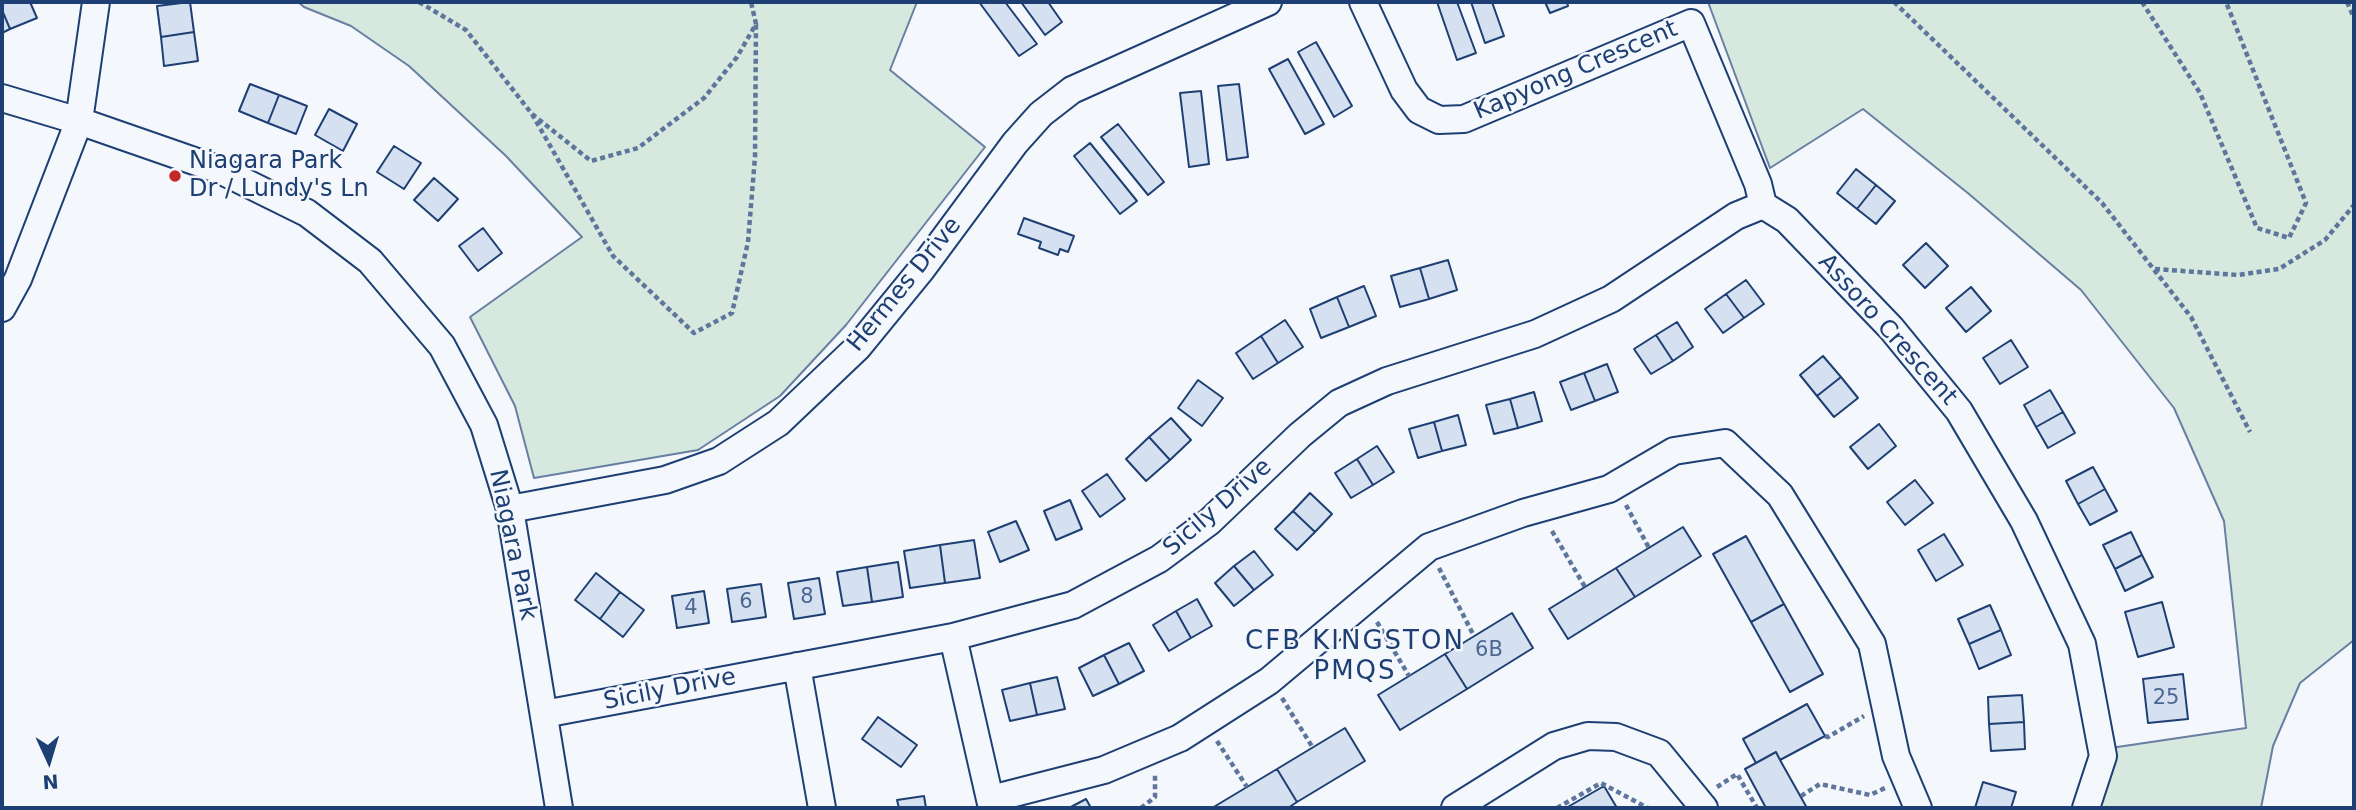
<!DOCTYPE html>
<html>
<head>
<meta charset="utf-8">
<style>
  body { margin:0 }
  #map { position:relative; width:2356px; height:810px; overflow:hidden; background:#f4f7fb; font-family:"DejaVu Sans",sans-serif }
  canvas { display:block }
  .frame { position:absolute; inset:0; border:4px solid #1d3f73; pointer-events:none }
  .north { position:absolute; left:14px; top:726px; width:70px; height:70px; -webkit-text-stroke:5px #f4f7fb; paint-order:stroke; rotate:176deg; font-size:19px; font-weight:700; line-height:28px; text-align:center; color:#1d3f73 }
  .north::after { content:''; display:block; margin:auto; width:24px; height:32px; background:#1d3f73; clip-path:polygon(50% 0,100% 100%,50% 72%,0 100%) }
</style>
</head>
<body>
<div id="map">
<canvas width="2356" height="810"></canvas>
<div class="frame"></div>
<div class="north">N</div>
</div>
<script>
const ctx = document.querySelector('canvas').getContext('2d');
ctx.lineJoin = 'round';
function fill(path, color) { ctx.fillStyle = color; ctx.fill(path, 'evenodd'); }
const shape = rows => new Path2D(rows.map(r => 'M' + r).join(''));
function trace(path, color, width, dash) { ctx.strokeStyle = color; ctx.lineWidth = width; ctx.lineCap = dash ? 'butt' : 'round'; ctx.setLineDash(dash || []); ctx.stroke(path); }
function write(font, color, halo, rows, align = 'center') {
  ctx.font = font + ' "DejaVu Sans",sans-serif'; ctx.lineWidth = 5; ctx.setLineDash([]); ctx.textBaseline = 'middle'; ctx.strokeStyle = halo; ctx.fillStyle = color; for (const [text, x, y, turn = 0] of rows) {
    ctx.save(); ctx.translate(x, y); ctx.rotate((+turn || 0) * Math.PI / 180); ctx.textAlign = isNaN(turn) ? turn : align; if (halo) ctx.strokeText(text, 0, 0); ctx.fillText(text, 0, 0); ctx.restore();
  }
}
const green = shape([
  [298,2,917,2,890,70,985,147,846,325,780,396,698,450,534,478,515,406,470,317,582,237,506,156,409,66,351,26,304,7,298,2],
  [1708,2,2354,2,2354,640,2300,683,2273,746,2261,808,2086,808,2097,750,2246,728,2224,521,2174,408,2081,290,1969,194,1863,109,1770,168,1708,2]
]);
fill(green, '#d7e8df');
trace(green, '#687fa3', 2);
const building = shape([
  [2,2,30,2,37,18,10,29,2,10,2,2],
  [190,2,194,32,161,37,157,6,190,2],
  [979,2,1005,2,1037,44,1019,56,979,2],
  [1021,2,1048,2,1062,22,1045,35,1021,2],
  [1437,2,1457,2,1476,53,1457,60,1437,2],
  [1471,2,1492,2,1504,36,1485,43,1471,2],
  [1545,2,1567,2,1568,6,1550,13,1545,2],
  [2,10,10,29,2,33,2,10],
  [194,32,198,61,164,66,161,37,194,32],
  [1316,42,1352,106,1334,117,1298,52,1316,42],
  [1288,59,1324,124,1305,134,1269,69,1288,59],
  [250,84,279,95,268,123,239,111,250,84],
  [1239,84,1248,157,1227,160,1218,86,1239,84],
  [1201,91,1209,164,1189,167,1180,93,1201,91],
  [279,95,307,106,296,134,268,123,279,95],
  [329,109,357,124,343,151,315,135,329,109],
  [1118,124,1164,182,1148,195,1101,137,1118,124],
  [1090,143,1137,201,1120,214,1074,156,1090,143],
  [394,146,421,163,404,189,377,172,394,146],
  [1856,169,1876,185,1857,209,1837,193,1856,169],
  [434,178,458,199,438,221,414,200,434,178],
  [1876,185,1895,201,1876,224,1857,209,1876,185],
  [1024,218,1074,236,1068,252,1060,249,1058,255,1039,248,1041,242,1018,234,1024,218],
  [483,228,502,253,478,271,459,246,483,228],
  [1926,243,1948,266,1925,288,1903,265,1926,243],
  [1448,260,1457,290,1429,299,1420,268,1448,260],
  [1420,268,1429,299,1400,307,1391,276,1420,268],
  [1746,280,1764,304,1744,318,1726,294,1746,280],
  [1364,286,1376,316,1349,327,1337,297,1364,286],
  [1971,287,1991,311,1966,332,1946,308,1971,287],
  [1726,294,1744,318,1723,333,1705,309,1726,294],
  [1337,297,1349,327,1321,338,1310,309,1337,297],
  [1285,320,1303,347,1278,363,1261,336,1285,320],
  [1677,322,1693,347,1673,361,1656,335,1677,322],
  [1656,335,1673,361,1651,374,1634,349,1656,335],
  [1261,336,1278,363,1253,379,1236,353,1261,336],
  [2011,340,2028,367,2000,384,1983,358,2011,340],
  [1823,356,1841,377,1817,396,1800,375,1823,356],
  [1607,364,1618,392,1595,401,1584,373,1607,364],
  [1584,373,1595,401,1571,410,1560,382,1584,373],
  [1841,377,1858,398,1834,417,1817,396,1841,377],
  [1198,380,1223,398,1202,426,1178,408,1198,380],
  [2050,390,2063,412,2036,427,2024,405,2050,390],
  [1534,392,1542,421,1518,428,1510,399,1534,392],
  [1510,399,1518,428,1494,434,1486,405,1510,399],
  [2063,412,2075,433,2048,448,2036,427,2063,412],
  [1458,415,1466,445,1442,451,1434,422,1458,415],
  [1171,418,1191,440,1170,460,1149,437,1171,418],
  [1434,422,1442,451,1418,458,1409,429,1434,422],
  [1879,424,1896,446,1868,469,1850,447,1879,424],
  [1149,437,1170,460,1146,481,1126,459,1149,437],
  [1377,446,1394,472,1373,485,1357,459,1377,446],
  [1357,459,1373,485,1351,498,1335,473,1357,459],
  [2093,467,2105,489,2078,504,2066,481,2093,467],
  [1107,474,1125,499,1100,517,1082,491,1107,474],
  [1915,480,1933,503,1905,525,1887,502,1915,480],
  [2105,489,2117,511,2090,525,2078,504,2105,489],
  [1310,493,1332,514,1315,532,1293,511,1310,493],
  [1070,500,1082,529,1056,540,1044,511,1070,500],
  [1293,511,1315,532,1297,550,1275,529,1293,511],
  [1016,521,1029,550,1000,562,988,532,1016,521],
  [1683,527,1701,556,1635,597,1616,568,1683,527],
  [2131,532,2142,555,2115,569,2103,545,2131,532],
  [1944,534,1963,565,1936,581,1918,550,1944,534],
  [1746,536,1784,604,1751,622,1713,554,1746,536],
  [974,540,980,578,945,583,940,545,974,540],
  [940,545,945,583,910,588,904,551,940,545],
  [1254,551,1273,575,1254,590,1234,566,1254,551],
  [2142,555,2153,577,2125,591,2115,569,2142,555],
  [898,562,903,597,872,602,867,567,898,562],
  [1234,566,1254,590,1234,606,1215,583,1234,566],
  [867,567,872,602,843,606,837,572,867,567],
  [1616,568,1635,597,1568,639,1549,609,1616,568],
  [596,573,620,592,600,619,575,600,596,573],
  [819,578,825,614,794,619,788,583,819,578],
  [761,584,766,617,732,622,727,589,761,584],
  [704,591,709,623,677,628,672,596,704,591],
  [620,592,644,610,623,637,600,619,620,592],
  [1197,599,1212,626,1191,638,1176,611,1197,599],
  [2162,602,2174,647,2138,657,2125,612,2162,602],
  [1784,604,1823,674,1790,692,1751,622,1784,604],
  [1990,605,2001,630,1969,644,1958,619,1990,605],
  [1176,611,1191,638,1169,651,1153,625,1176,611],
  [1512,613,1533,648,1467,689,1445,654,1512,613],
  [2001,630,2011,655,1979,669,1969,644,2001,630],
  [1129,643,1144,671,1119,684,1104,655,1129,643],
  [1445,654,1467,689,1400,730,1378,695,1445,654],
  [1104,655,1119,684,1093,696,1079,668,1104,655],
  [2183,674,2188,719,2148,723,2143,679,2183,674],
  [1057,677,1065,709,1037,715,1030,683,1057,677],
  [1030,683,1037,715,1010,721,1002,690,1030,683],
  [2022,695,2024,722,1989,724,1988,697,2022,695],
  [1807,704,1825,736,1780,760,1776,752,1756,763,1743,739,1807,704],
  [878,717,917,745,901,767,862,739,878,717],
  [2024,722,2025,749,1991,751,1989,724,2024,722],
  [1345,728,1365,761,1297,802,1277,769,1345,728],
  [1776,752,1780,760,1807,808,1766,808,1745,769,1776,752],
  [1277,769,1297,802,1288,808,1212,808,1277,769],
  [1983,782,2016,792,2011,808,1975,808,1983,782],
  [1604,786,1617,808,1566,808,1604,786],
  [924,796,926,808,899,808,897,800,924,796],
  [1086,799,1091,808,1069,808,1086,799]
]);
fill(building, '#d5e0f0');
trace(building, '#1d3f73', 2);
const minor = shape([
  [1363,2,1404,90,1419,110,1439,120,1464,119,1691,23,1758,184,1763,205,1787,220,1891,328,1959,411,2024,521,2082,644,2103,756,2086,808],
  [2,98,79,121,220,170,307,213,370,261,442,346,484,425,510,509,559,808],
  [2,308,18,279,79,121,96,2],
  [510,509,665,480,719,461,778,423,858,347,921,270,1015,143,1041,114,1072,90,1268,2],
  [953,637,992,808],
  [797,666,822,808],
  [544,714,953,637,1073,605,1159,559,1209,522,1300,435,1339,403,1387,381,1535,334,1611,299,1736,216,1763,205],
  [991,799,1104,770,1180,738,1269,681,1429,547,1523,513,1609,489,1674,451,1725,443,1780,495,1872,644,1896,756,1918,808],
  [1455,808,1554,746,1588,736,1616,737,1659,753,1704,808]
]);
trace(minor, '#1d3f73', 30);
trace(shape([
  [419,2,466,30,532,114,591,161,638,148,704,98,737,57,756,24,751,2],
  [1894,2,2102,203,2191,317,2250,432],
  [2142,2,2200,93,2257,228,2289,238,2306,203,2226,2],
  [2347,2,2354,18],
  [532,114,613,256,694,333,732,313,748,242,755,157,756,24],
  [2155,269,2238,275,2279,269,2325,240,2354,205],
  [1626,505,1649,548],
  [1552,531,1585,587],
  [1439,568,1474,636],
  [1377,622,1409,676],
  [1282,698,1313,748],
  [1825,736,1828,737,1864,716],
  [1217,741,1247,787],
  [1717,787,1737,774,1757,808],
  [1801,796,1820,784,1870,795,1885,788],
  [1141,808,1155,797,1155,774],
  [1557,808,1601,783,1648,808]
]), '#5e769c', 4.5, [5, 3.5]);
trace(minor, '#f4f7fb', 26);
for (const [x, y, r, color] of [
  [175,176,7,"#c62828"]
]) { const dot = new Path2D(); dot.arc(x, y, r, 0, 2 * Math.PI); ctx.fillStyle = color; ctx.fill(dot); trace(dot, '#f4f7fb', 2.5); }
write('21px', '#4b6792', null, [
  ["8",807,598],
  ["6",746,603],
  ["4",691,609],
  ["6B",1489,651],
  ["25",2166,699]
]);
write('24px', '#1d3f73', '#f4f7fb', [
  ["Kapyong Crescent",1576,71,-23],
  ["Hermes Drive",905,285,-51],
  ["Assoro Crescent",1887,330,48],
  ["Sicily Drive",1218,508,-41],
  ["Niagara Park",512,545,78],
  ["Sicily Drive",670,690,-11]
]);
write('24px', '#1d3f73', '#f4f7fb', [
  ["Niagara Park",189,162],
  ["Dr / Lundy's Ln",189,190]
], 'left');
ctx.letterSpacing = '2px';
write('26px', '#1d3f73', '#f4f7fb', [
  ["CFB KINGSTON",1355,642],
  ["PMQS",1355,672]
]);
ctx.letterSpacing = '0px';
</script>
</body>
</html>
